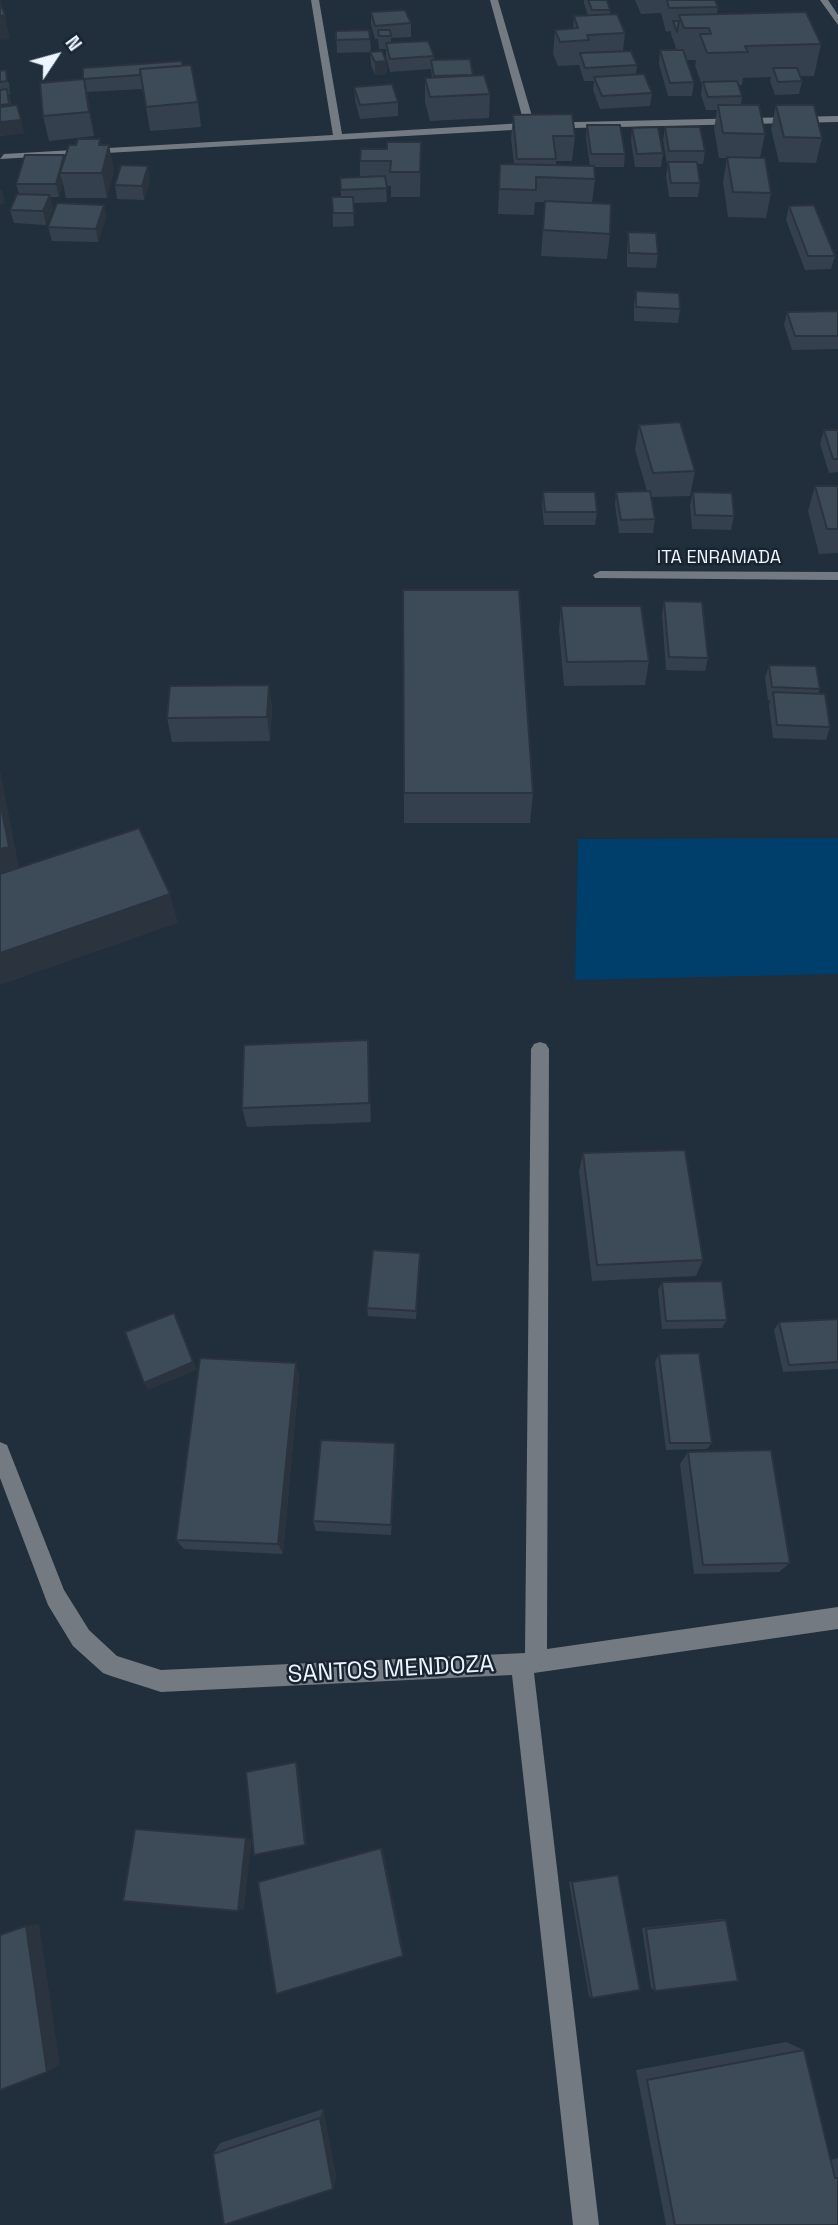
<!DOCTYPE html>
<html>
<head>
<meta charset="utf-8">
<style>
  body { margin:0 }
  #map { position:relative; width:838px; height:2225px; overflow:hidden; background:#212e3b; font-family:"Space Grotesk",sans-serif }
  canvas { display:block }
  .north { position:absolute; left:21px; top:21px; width:70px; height:70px; -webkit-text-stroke:5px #182431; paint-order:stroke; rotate:54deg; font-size:19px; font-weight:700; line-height:28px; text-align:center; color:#ecf4fd }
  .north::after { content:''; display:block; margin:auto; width:24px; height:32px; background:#ecf4fd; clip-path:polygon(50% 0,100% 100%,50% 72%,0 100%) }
</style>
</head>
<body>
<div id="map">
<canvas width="838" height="2225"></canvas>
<div class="north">N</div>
</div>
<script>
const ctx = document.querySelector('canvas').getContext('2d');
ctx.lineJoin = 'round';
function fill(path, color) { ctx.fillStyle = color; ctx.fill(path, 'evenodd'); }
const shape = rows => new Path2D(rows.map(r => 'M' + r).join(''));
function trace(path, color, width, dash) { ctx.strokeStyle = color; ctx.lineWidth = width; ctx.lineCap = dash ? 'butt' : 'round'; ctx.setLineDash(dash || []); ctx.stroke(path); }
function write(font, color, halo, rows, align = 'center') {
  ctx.font = font + ' "Space Grotesk",sans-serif'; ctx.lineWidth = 5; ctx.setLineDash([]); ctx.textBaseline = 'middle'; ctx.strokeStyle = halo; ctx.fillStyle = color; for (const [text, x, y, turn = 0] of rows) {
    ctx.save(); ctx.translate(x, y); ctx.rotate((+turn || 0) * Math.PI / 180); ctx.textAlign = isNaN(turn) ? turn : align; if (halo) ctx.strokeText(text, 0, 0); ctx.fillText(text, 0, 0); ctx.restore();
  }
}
fill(shape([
  [838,838,838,974,575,980,578,839]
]), '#003e6b');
fill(shape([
  [311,0,319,0,342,134,524,123,490,0,498,0,534,123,838,116,838,122,530,129,0,159,4,154,333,135,311,0],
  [820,0,828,0,838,15,838,25,820,0],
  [600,571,838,572,838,580,595,578,593,575,600,571],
  [540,1042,546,1044,549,1049,547,1649,838,1607,838,1629,534,1673,599,2225,573,2225,512,1675,161,1692,111,1676,103,1673,73,1646,48,1605,0,1478,0,1442,7,1445,64,1590,89,1630,117,1656,161,1670,525,1653,531,1049,534,1044,540,1042]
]), '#747a81');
fill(shape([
  [584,0,607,0,610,10,610,14,625,33,623,51,637,65,636,75,652,93,650,106,600,109,593,90,594,81,584,81,579,65,558,66,553,54,555,30,573,28,574,16,588,16,584,3],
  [635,0,715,0,718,7,717,14,821,44,814,76,800,76,802,81,799,94,775,95,770,81,771,77,743,78,742,85,738,85,742,96,741,105,765,134,760,158,771,193,766,218,728,217,723,182,727,158,719,158,714,129,717,110,706,110,701,95,702,85,695,66,696,60,687,60,694,82,692,96,668,96,659,64,660,50,676,50,675,45,671,34,671,31,666,32,661,13,641,14],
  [371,12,411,23,411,37,391,38,391,43,434,56,434,60,473,76,490,94,489,118,430,121,425,102,425,78,432,78,431,69,390,72,386,56,386,49,379,49,378,39,375,39,371,25],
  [336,31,370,39,371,52,337,53],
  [370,52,386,61,387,74,375,75,371,65],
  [182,66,198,102,201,127,150,131,142,84,142,89,87,92,94,136,49,141,43,116,83,79],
  [0,71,9,83,10,95,9,95,11,105,24,133,0,136],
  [354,87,398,102,398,116,360,119,355,100],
  [776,105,822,138,816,163,779,162,771,129],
  [513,115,575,136,572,161,556,161,556,165,590,166,586,138,587,125,625,154,624,167,594,167,595,179,592,203,610,234,607,259,541,256,545,202,535,202,534,215,498,214,500,164,514,164,511,139],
  [665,127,705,151,703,164,697,164,700,183,698,197,669,197,666,176,668,164,667,164,663,140],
  [632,128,663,153,661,167,635,167,631,141],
  [100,139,101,145,114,170,107,198,66,198,63,183,59,197,50,197,53,209,46,225,14,223,10,210,19,194,16,184,64,155,65,158,76,145],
  [421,142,420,197,391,197,391,186,386,186,387,202,353,203,354,226,333,227,332,197,341,197,340,178,360,177,360,161,387,149],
  [150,179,144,200,117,199,115,185],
  [104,205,106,218,98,242,52,241,48,227],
  [789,206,835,256,831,269,805,270,786,220],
  [628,232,658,254,656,268,627,267,627,246],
  [636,291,680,309,678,323,634,321,634,304],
  [838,311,838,349,792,350,784,325,787,312],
  [639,425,695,471,690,496,651,497,655,519,653,533,619,533,615,505,616,492,647,491,635,450],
  [824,430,838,430,838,472,829,473,820,444],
  [815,486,838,486,838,553,819,554,808,511],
  [543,492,597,512,595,525,544,525,542,506],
  [693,492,734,516,731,530,692,529,690,505],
  [403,590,533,793,530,823,404,823],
  [664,601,708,658,705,671,666,670,662,614],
  [561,606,649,661,645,685,564,686,559,630],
  [769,665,820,689,818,694,830,727,826,740,773,738,769,705,770,700,768,700,765,678],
  [269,685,272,709,270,741,172,742,167,718],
  [368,1040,371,1122,247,1127,242,1108],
  [583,1153,703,1260,696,1276,592,1281,579,1171],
  [420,1262,416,1319,368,1316,367,1308],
  [662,1282,727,1320,722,1328,662,1329,658,1290],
  [838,1319,838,1369,783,1372,774,1330,779,1322],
  [659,1354,712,1443,707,1449,666,1450,655,1362],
  [296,1363,299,1377,283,1554,184,1549,176,1540],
  [395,1443,396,1455,391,1535,316,1531,313,1521],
  [688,1452,790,1563,779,1572,694,1574,680,1464],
  [614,1875,618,1875,592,1998,589,1996,569,1882],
  [721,1919,726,1920,655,1991,651,1988,642,1928],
  [786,2042,804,2050,831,2160,838,2158,838,2225,666,2225,636,2070],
  [323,2109,336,2177,333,2189,213,2154,220,2143]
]), '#34404d');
fill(shape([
  [5,15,10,39,0,40,0,16],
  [386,61,387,74,375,75,375,62],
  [84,79,89,103,94,136,89,112],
  [7,89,12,117,0,118,0,105],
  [21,120,24,133,0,136,0,122],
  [109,145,114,170,107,198,102,173],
  [64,155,67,168,60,173,63,183,59,197,56,184],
  [148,166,150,179,144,200,142,186],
  [0,190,2,190,5,203,0,205],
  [50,195,53,209,46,225,43,211],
  [104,205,106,218,98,242,96,229],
  [269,685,272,709,270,741,267,717],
  [0,770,21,877,0,882],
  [170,894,178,923,0,985,0,953],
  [178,1321,197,1370,148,1390,144,1383],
  [296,1363,299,1377,283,1554,278,1544],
  [395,1443,396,1455,391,1535,391,1525],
  [296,1762,298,1764,307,1845,305,1845],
  [246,1838,252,1839,244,1909,238,1911],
  [381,1848,383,1848,404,1953,403,1956],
  [39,1924,60,2065,47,2072,26,1926],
  [323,2109,336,2177,333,2189,320,2118]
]), '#2b343e');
const building = shape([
  [588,0,607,0,610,10,592,10,588,0],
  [667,0,715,0,718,7,669,8,667,0],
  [0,2,5,15,0,16,0,2],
  [405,10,411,23,375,26,371,12,405,10],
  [806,12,821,44,745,46,748,52,707,53,700,34,711,34,709,28,684,28,679,15,806,12],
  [617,14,625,33,587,35,589,40,560,42,555,30,578,28,574,16,617,14],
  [673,21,679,21,677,32,673,21],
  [369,30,370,39,336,40,336,31,369,30],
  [378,30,390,30,391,36,379,36,378,30],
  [428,41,434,56,390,59,386,43,428,41],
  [660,50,683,50,694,82,670,83,660,50],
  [382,51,386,61,375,62,370,52,382,51],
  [631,51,637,65,585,68,580,53,631,51],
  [470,59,473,75,434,76,431,60,470,59],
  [182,61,182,66,140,69,140,75,83,79,83,68,182,61],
  [191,65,198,102,146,107,140,69,191,65],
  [773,68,797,68,802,81,778,82,773,68],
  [6,70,7,81,0,82,0,71,6,70],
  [644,74,652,93,602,96,594,77,644,74],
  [484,75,490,94,430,97,425,78,484,75],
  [84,79,89,112,43,116,40,83,84,79],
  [737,81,742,96,708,97,703,82,737,81],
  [392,84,398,102,360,105,354,87,392,84],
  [7,89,9,104,0,105,0,90,7,89],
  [17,105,21,120,0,122,0,107,17,105],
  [718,105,759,105,765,134,723,133,718,105],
  [776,105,814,105,822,138,784,137,776,105],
  [572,114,575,136,553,136,556,159,517,159,513,115,572,114],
  [587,125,620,125,625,154,591,154,587,125],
  [658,127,663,153,637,154,632,128,658,127],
  [665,127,700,127,705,151,669,151,665,127],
  [78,139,100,139,99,145,109,145,102,173,60,173,69,145,76,145,78,139],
  [387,142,421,142,420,172,390,172,391,161,360,161,361,149,387,149,387,142],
  [25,155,64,155,56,184,16,184,25,155],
  [727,157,765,158,771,193,733,192,727,157],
  [668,162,697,162,700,183,671,183,668,162],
  [500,164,594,166,595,179,536,177,536,190,499,189,500,164],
  [121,165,148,166,142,186,115,185,121,165],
  [385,176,387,188,341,190,340,178,385,176],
  [17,194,50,195,43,211,10,210,17,194],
  [332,197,353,197,354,213,333,213,332,197],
  [545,201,611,204,610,234,543,230,545,201],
  [57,203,104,205,96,229,48,227,57,203],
  [814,205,835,256,808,256,789,206,814,205],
  [628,232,656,233,658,254,629,253,628,232],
  [636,291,679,293,680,309,636,307,636,291],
  [838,311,838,336,795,336,787,312,838,311],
  [680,422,695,471,653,473,639,425,680,422],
  [824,430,838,430,838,459,833,459,824,430],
  [815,486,838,486,838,529,827,529,815,486],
  [650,491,655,519,621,520,616,492,650,491],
  [543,492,595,492,597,512,545,512,543,492],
  [693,492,732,493,734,516,695,515,693,492],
  [403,590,519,590,533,793,404,793,403,590],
  [664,601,702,602,708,658,669,657,664,601],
  [561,606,641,606,649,661,567,662,561,606],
  [769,665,816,666,820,689,772,687,769,665],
  [269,685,267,717,167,718,170,686,269,685],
  [773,692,825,694,830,727,777,725,773,692],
  [0,801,9,847,0,849,0,801],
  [139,828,170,894,0,953,0,874,139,828],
  [368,1040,369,1103,242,1108,244,1045,368,1040],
  [685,1150,703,1260,597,1265,583,1153,685,1150],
  [373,1250,420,1253,416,1311,367,1308,373,1250],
  [722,1281,727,1320,666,1321,662,1282,722,1281],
  [174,1313,193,1362,144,1383,125,1332,174,1313],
  [838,1319,838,1362,789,1365,779,1322,838,1319],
  [699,1353,712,1443,670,1443,659,1354,699,1353],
  [200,1358,296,1363,278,1544,176,1540,200,1358],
  [321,1440,395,1443,391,1525,313,1521,321,1440],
  [771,1450,790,1563,703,1565,688,1452,771,1450],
  [296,1762,305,1845,254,1855,246,1772,296,1762],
  [135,1829,246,1838,238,1911,123,1901,135,1829],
  [381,1848,403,1956,276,1994,258,1882,381,1848],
  [618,1875,640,1990,592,1998,572,1882,618,1875],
  [726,1920,738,1981,655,1991,646,1929,726,1920],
  [26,1926,47,2072,0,2090,0,1935,26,1926],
  [804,2050,835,2178,838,2178,838,2225,675,2225,647,2080,804,2050],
  [320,2118,333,2189,224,2225,213,2154,320,2118]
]);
fill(building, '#3d4b59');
trace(building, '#2b343e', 2);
write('18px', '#ecf4fd', '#182431', [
  ["ITA ENRAMADA",719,558]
]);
write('24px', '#ecf4fd', '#182431', [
  ["SANTOS MENDOZA",391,1670,-3]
]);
</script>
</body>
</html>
